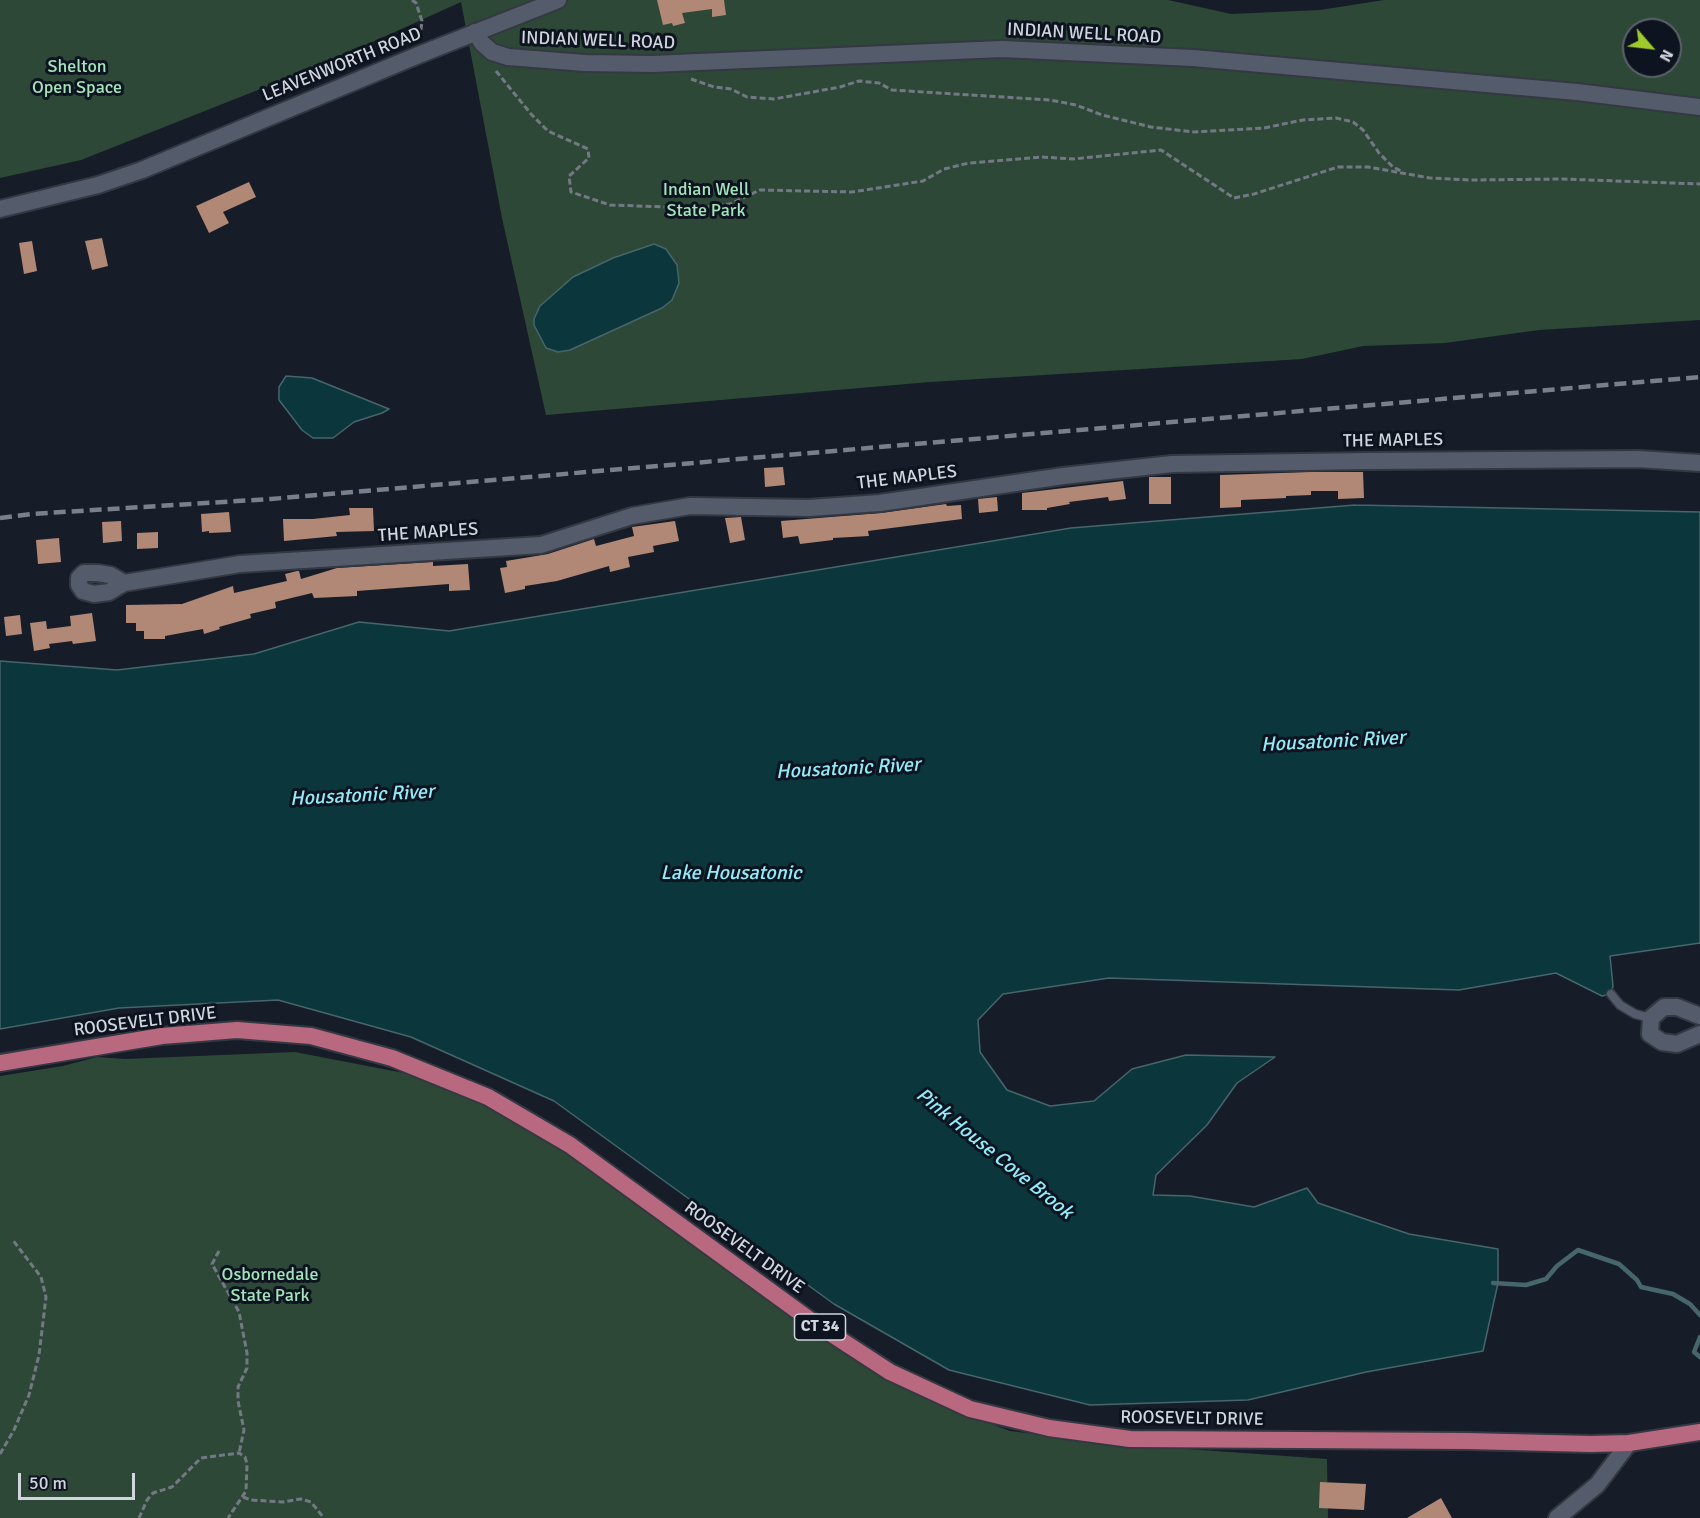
<!DOCTYPE html>
<html>
<head>
<meta charset="utf-8">
<style>
  body { margin:0 }
  #map { position:relative; width:1700px; height:1518px; overflow:hidden; background:#161d29; font-family:Signika,sans-serif }
  canvas { display:block }
  .north { position:absolute; left:1622px; top:18px; width:60px; height:60px; box-sizing:border-box; background:#0d131f; border:2px solid #5b616b; border-radius:50%; rotate:118deg; font-size:16px; font-weight:700; line-height:24px; text-align:center; color:#d0d5de }
  .north::after { content:''; display:block; margin:auto; width:21px; height:27px; background:#9fca2c; clip-path:polygon(50% 0,100% 100%,50% 72%,0 100%) }
  .scale { position:absolute; left:18px; top:1473px; width:117px; height:27px; box-sizing:border-box; border:3px solid #d0d5de; border-top:0; padding-left:8px; font-size:18px; line-height:21px; white-space:nowrap; color:#d0d5de; -webkit-text-stroke:4px #0d131f; paint-order:stroke }
</style>
</head>
<body>
<div id="map">
<canvas width="1700" height="1518"></canvas>
<div class="north">N</div>
<div class="scale">50 m</div>
</div>
<script>
const ctx = document.querySelector('canvas').getContext('2d');
ctx.lineJoin = 'round';
function fill(path, color) { ctx.fillStyle = color; ctx.fill(path, 'evenodd'); }
const shape = rows => new Path2D(rows.map(r => 'M' + r).join(''));
function trace(path, color, width, dash) { ctx.strokeStyle = color; ctx.lineWidth = width; ctx.lineCap = dash ? 'butt' : 'round'; ctx.setLineDash(dash || []); ctx.stroke(path); }
function write(font, color, halo, rows, align = 'center') {
  ctx.font = font + ' Signika,sans-serif'; ctx.lineWidth = 6; ctx.setLineDash([]); ctx.textBaseline = 'middle'; ctx.strokeStyle = halo; ctx.fillStyle = color; for (const [text, x, y, turn = 0] of rows) {
    ctx.save(); ctx.translate(x, y); ctx.rotate((+turn || 0) * Math.PI / 180); ctx.textAlign = isNaN(turn) ? turn : align; if (halo) ctx.strokeText(text, 0, 0); ctx.fillText(text, 0, 0); ctx.restore();
  }
}
fill(shape([
  [0,0,1168,0,1231,14,1320,10,1384,0,1700,0,1700,320,1539,330,1445,343,1363,346,1302,359,930,382,546,415,502,218,461,2,326,63,81,160,0,178],
  [1634,30,1670,30,1670,66,1634,66],
  [295,1052,414,1075,500,1111,609,1177,952,1409,1010,1431,1104,1443,1327,1459,1328,1518,0,1518,0,1076,63,1066,97,1057,125,1059]
]), '#2e4837');
const water = shape([
  [654,244,666,249,677,265,679,283,672,300,662,308,570,350,558,352,546,348,534,325,534,319,540,306,573,277,613,258,654,244],
  [286,376,312,378,389,409,382,413,354,422,333,438,313,438,302,430,279,400,279,387,286,376],
  [1355,505,1700,512,1700,943,1610,956,1613,986,1611,994,1602,996,1556,973,1459,990,1109,978,1003,994,978,1020,980,1052,1007,1090,1050,1106,1094,1101,1132,1069,1186,1055,1275,1057,1237,1083,1207,1125,1156,1175,1153,1195,1190,1196,1254,1207,1307,1188,1318,1203,1409,1234,1498,1249,1498,1283,1483,1351,1366,1372,1248,1400,1090,1405,949,1370,834,1304,554,1101,411,1037,278,1000,119,1008,0,1029,0,661,117,670,254,654,359,622,449,631,1071,528,1355,505]
]);
fill(water, '#0b363b');
trace(water, '#46666c', 1.5);
trace(shape([
  [1493,1283,1526,1285,1546,1279,1557,1266,1578,1250,1619,1264,1637,1280,1641,1287,1673,1294,1690,1304,1700,1315],
  [1700,1337,1694,1352,1700,1357]
]), '#46666c', 4.5);
fill(shape([
  [657,0,724,0,726,15,712,17,712,9,682,13,685,23,673,26,672,23,663,25],
  [249,182,256,197,223,212,229,223,209,233,196,206],
  [102,238,108,266,92,270,85,241],
  [32,241,37,271,24,274,19,243],
  [783,467,785,485,765,487,764,468],
  [1311,472,1363,472,1364,498,1338,499,1338,491,1311,491,1311,495,1286,496,1286,498,1241,500,1241,507,1220,508,1220,475],
  [1149,477,1171,477,1171,504,1149,504],
  [1123,481,1126,499,1109,501,1108,497,1069,502,1070,504,1047,508,1047,510,1022,510,1022,493],
  [997,497,998,511,979,513,978,499],
  [946,504,947,506,961,505,962,519,868,531,869,536,833,538,833,540,800,544,798,536,783,538,781,521,881,513],
  [349,508,373,508,374,531,336,532,337,536,284,541,283,519,313,519,350,515],
  [229,512,231,532,209,533,209,531,202,532,201,514],
  [741,517,745,540,730,543,725,518],
  [121,521,122,541,103,543,102,522],
  [675,521,679,541,653,546,654,552,628,557,630,567,610,572,609,566,557,581,525,586,525,589,505,593,500,568,507,567,506,561,548,554,594,539,596,546,634,536,632,527],
  [158,532,158,548,137,549,137,533],
  [59,538,61,562,38,564,36,540],
  [433,562,433,566,468,564,470,590,449,591,449,584,357,591,357,596,314,598,312,593,275,602,276,608,250,614,251,618,219,627,220,629,204,634,203,629,165,636,165,639,144,639,144,631,136,631,136,623,126,623,126,605,182,604,233,586,234,593,287,581,285,574,297,571,299,571,301,579,337,568],
  [92,613,96,641,73,644,72,641,49,644,50,648,34,651,30,623,46,621,47,629,71,626,70,616],
  [20,615,22,634,6,636,4,617],
  [1320,1482,1366,1484,1364,1510,1319,1508],
  [1441,1498,1452,1518,1407,1518]
]), '#b18876');
const service = shape([
  [1611,994,1620,1005,1635,1014,1651,1018]
]);
const minor = shape([
  [475,32,482,43,492,52,508,57,585,63,652,64,1002,49,1193,58,1577,92,1700,107],
  [124,583,110,575,98,573,84,573,79,578,79,585,83,591,94,594,109,592,124,583,240,564,541,545,632,516,690,506,809,508,880,503,1063,476,1172,464,1367,461,1638,459,1700,463],
  [1700,1016,1677,1007,1664,1007,1651,1018,1650,1034,1662,1042,1677,1044,1700,1034],
  [1557,1518,1597,1485,1629,1443]
]);
const secondary = shape([
  [0,209,98,185,142,170,421,54,558,0]
]);
const primary = shape([
  [0,1063,162,1036,237,1030,311,1036,392,1058,488,1097,570,1145,810,1320,890,1372,970,1409,1049,1428,1130,1439,1467,1441,1591,1444,1629,1443,1700,1432]
]);
trace(service, '#343842', 11);
trace(minor, '#343842', 20);
trace(secondary, '#343842', 20);
trace(primary, '#343842', 20);
trace(shape([
  [412,0,416,3,422,21,420,37],
  [496,71,531,114,548,131,588,149,589,158,569,176,571,192,610,205,694,208,730,204,760,190,852,192,923,181,944,169,969,163,1042,157,1073,159,1161,150,1234,198,1254,194,1338,167,1368,167,1430,178,1471,180,1562,179,1700,184],
  [691,79,714,87,731,89,747,97,774,99,840,87,859,81,879,83,892,90,1050,100,1076,105,1102,115,1151,127,1194,132,1264,128,1303,120,1336,118,1353,122,1363,130,1379,153,1393,167,1403,172],
  [219,1251,212,1264,239,1312,247,1353,247,1368,238,1387,238,1401,244,1430,239,1453],
  [0,1454,14,1430,29,1395,39,1355,46,1297,41,1277,12,1239],
  [243,1497,251,1500,283,1502,301,1499,311,1502,324,1518],
  [139,1518,147,1500,153,1493,172,1487,201,1458,239,1453,245,1457,247,1464,246,1491,228,1518]
]), '#737984', 3, [6, 3]);
trace(service, '#545c6b', 8);
trace(minor, '#545c6b', 16);
trace(secondary, '#545c6b', 16);
trace(primary, '#b9697f', 16);
trace(shape([
  [0,518,31,514,271,499,1700,377]
]), '#7a808a', 4.5, [12, 6]);
for (const [x, y, w] of [
  [820,1327,51]
]) { const box = new Path2D(); box.roundRect(x - w / 2, y - 13, w, 26, 4.5); ctx.fillStyle = '#0d131f'; ctx.fill(box); trace(box, '#d0d5de', 1.5); }
write('bold 16px', '#d0d5de', null, [
  ["CT 34",820,1327]
]);
write('18px', '#d0d5de', '#0d131f', [
  ["INDIAN WELL ROAD",1084,34,3],
  ["INDIAN WELL ROAD",598,41,2],
  ["LEAVENWORTH ROAD",342,65,-22],
  ["THE MAPLES",1393,441,-1],
  ["THE MAPLES",907,478,-7],
  ["THE MAPLES",428,533,-4],
  ["ROOSEVELT DRIVE",145,1022,-7],
  ["ROOSEVELT DRIVE",744,1248,36],
  ["ROOSEVELT DRIVE",1192,1419,1]
]);
write('18px', '#a4e4ba', '#0d131f', [
  ["Shelton",77,67],
  ["Open Space",77,88],
  ["Indian Well",706,190],
  ["State Park",706,211],
  ["Osbornedale",270,1275],
  ["State Park",270,1296]
]);
write('italic 20px', '#92ebf8', '#0d131f', [
  ["Housatonic River",1333,742,-3],
  ["Housatonic River",848,769,-3],
  ["Housatonic River",362,796,-3],
  ["Lake Housatonic",731,874],
  ["Pink House Cove Brook",994,1154,39]
]);
</script>
</body>
</html>
